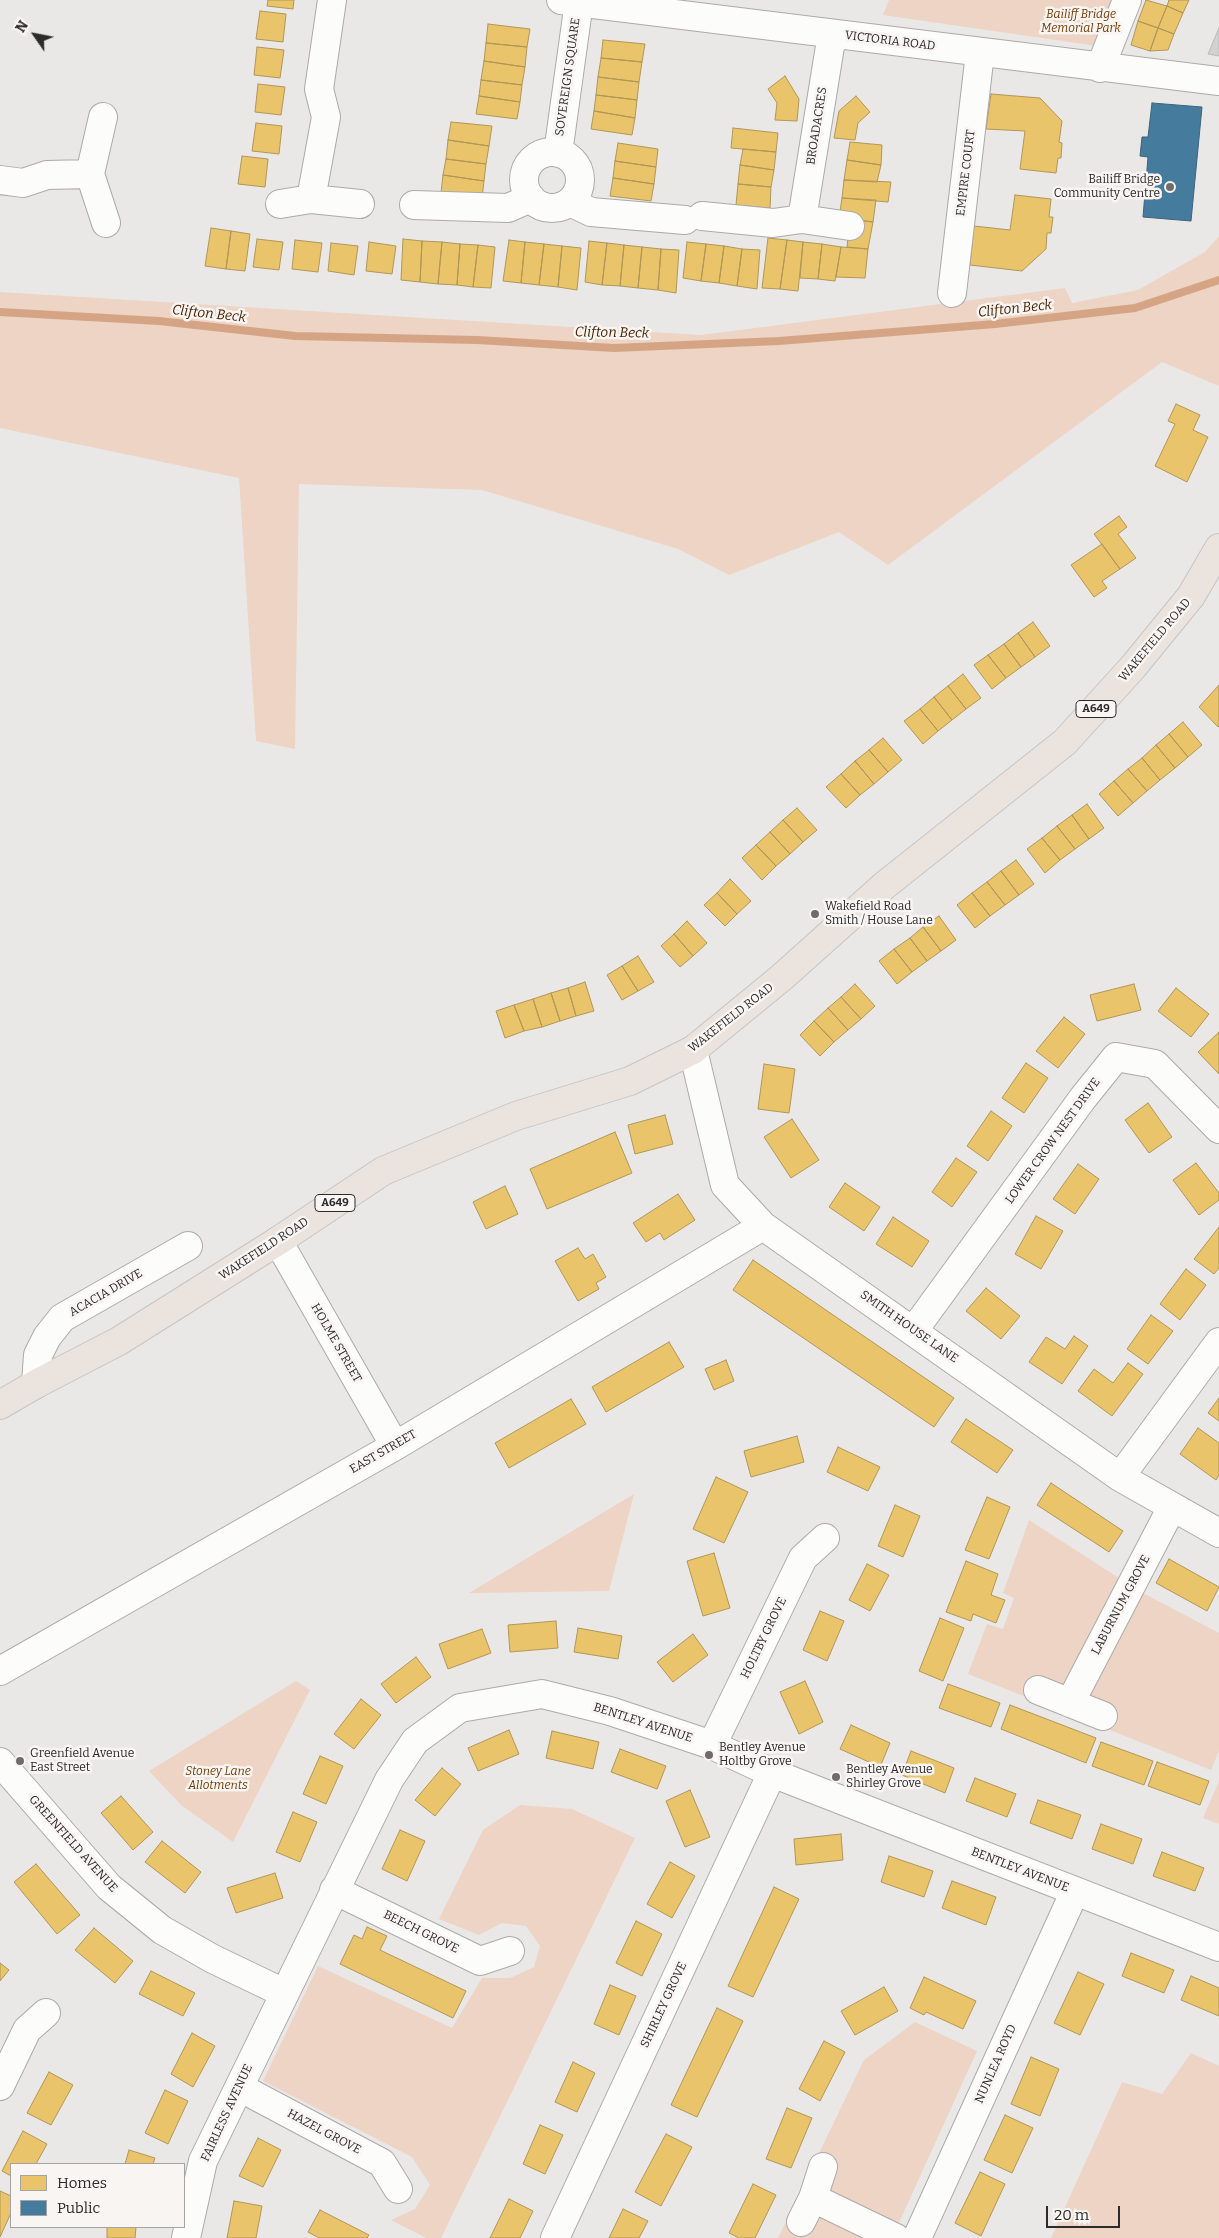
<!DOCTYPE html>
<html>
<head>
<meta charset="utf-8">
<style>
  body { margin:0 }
  #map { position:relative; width:1219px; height:2238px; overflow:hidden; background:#eae8e7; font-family:Bitter,serif }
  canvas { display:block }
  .legend { position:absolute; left:10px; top:2163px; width:175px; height:65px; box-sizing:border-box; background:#f8f5f3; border:1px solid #a6a4a3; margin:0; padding:6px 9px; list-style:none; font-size:15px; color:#2c2b2a }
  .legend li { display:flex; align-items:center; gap:10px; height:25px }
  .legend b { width:25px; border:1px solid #a6a4a3 }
  .north { position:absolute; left:10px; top:10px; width:50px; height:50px; -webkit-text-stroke:4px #f8f5f3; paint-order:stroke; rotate:303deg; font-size:14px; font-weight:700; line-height:20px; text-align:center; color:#2c2b2a }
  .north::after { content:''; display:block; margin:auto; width:18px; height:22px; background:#2c2b2a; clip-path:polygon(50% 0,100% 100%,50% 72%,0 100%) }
  .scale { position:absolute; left:1046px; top:2206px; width:74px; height:22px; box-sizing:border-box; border:2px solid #2c2b2a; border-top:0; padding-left:6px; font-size:15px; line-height:18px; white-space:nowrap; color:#2c2b2a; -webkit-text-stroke:4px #f8f5f3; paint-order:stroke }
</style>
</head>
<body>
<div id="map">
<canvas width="1219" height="2238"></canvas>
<ul class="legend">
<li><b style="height:14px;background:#e9c46a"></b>Homes</li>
<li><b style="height:14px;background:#457b9d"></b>Public</li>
</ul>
<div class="north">N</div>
<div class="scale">20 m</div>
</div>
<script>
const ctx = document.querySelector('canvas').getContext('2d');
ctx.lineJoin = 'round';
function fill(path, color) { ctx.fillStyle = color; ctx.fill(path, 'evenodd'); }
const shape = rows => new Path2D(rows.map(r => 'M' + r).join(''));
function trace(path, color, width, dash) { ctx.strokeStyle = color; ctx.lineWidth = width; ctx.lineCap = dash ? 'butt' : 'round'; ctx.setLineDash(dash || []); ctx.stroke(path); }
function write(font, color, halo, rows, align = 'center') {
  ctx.font = font + ' Bitter,serif'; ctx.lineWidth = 5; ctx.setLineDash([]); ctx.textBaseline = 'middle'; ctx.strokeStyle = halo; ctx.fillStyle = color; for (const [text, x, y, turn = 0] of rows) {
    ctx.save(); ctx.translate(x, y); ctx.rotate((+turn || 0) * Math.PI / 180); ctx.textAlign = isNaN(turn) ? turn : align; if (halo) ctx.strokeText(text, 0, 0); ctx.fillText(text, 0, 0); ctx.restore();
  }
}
fill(shape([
  [889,0,1116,0,1097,46,883,15],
  [1219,236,1219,386,1162,362,888,565,839,532,729,575,678,549,482,490,299,484,295,749,256,741,239,478,0,428,0,292,701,335,1065,288,1072,303,1138,290,1205,252],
  [634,1494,609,1591,469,1593],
  [1029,1520,1139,1591,1219,1633,1219,1751,1211,1770,968,1674,987,1624,1003,1629,1014,1598,1003,1593],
  [296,1681,310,1690,233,1842,181,1805,149,1771],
  [1219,1781,1219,1824,1203,1818],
  [520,1805,572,1809,635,1838,441,2238,426,2238,391,2220,415,2209,430,2185,412,2157,263,2081,318,1966,452,2028,482,1978,510,1978,534,1967,540,1946,526,1926,502,1923,479,1935,439,1919,483,1830],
  [915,2022,977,2051,892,2238,778,2238,864,2060],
  [1191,2053,1219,2066,1219,2238,1051,2238,1122,2082,1162,2094]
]), '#edd4c4');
const homes = shape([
  [268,0,294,0,293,9,267,6,268,0],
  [1146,0,1167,6,1158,28,1138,21,1146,0],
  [1169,0,1189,0,1183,13,1167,6,1169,0],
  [1167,6,1183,13,1174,34,1158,28,1167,6],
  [260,11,286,14,283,42,256,39,260,11],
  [1138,21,1158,28,1150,51,1131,45,1138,21],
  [488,24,530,29,527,47,486,43,488,24],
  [1158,28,1174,34,1168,50,1150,51,1158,28],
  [603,40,645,44,642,62,601,58,603,40],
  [486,43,527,47,525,67,484,61,486,43],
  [257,47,284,50,280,78,254,75,257,47],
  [601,58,642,62,639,82,598,77,601,58],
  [484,61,525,67,522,85,481,80,484,61],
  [785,76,799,99,797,121,775,120,777,103,768,89,785,76],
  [598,77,639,82,637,100,596,95,598,77],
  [481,80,522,85,520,102,479,96,481,80],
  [258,84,285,87,281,115,255,112,258,84],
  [991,94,1040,98,1062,121,1059,142,1062,143,1061,158,1058,158,1056,173,1020,169,1025,131,986,129,991,94],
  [596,95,637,100,635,118,594,111,596,95],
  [479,96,520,102,517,119,476,114,479,96],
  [856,96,870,112,858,123,855,140,834,138,839,111,856,96],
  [594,111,635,118,632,135,591,129,594,111],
  [451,122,492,126,489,146,448,140,451,122],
  [256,123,282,126,279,154,252,151,256,123],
  [733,128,778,133,776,152,731,148,733,128],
  [448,140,489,146,486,164,446,159,448,140],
  [850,142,882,145,881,165,847,160,850,142],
  [618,143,658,149,656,167,615,161,618,143],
  [743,149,776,152,774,170,740,165,743,149],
  [242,156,268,159,265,187,238,184,242,156],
  [446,159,486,164,484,181,443,175,446,159],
  [847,160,881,165,877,182,844,180,847,160],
  [615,161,656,167,654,184,613,178,615,161],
  [740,165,774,170,771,187,738,184,740,165],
  [443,175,484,181,482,198,441,193,443,175],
  [613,178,654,184,651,201,610,196,613,178],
  [844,180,891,182,888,202,842,198,844,180],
  [738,184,771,187,770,208,736,205,738,184],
  [1015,195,1051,199,1049,217,1053,217,1051,233,1047,233,1046,249,1022,271,970,265,974,226,1010,230,1015,195],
  [842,198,876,200,873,222,839,218,842,198],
  [850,219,873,222,868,249,847,247,850,219],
  [211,228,231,231,226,269,205,266,211,228],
  [231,231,250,234,245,271,226,269,231,231],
  [768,238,787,240,780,289,762,288,768,238],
  [257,239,283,242,279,270,253,267,257,239],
  [403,239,422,241,420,282,401,280,403,239],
  [295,240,322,243,318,272,292,269,295,240],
  [509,240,525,242,521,283,503,281,509,240],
  [787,240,803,242,798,291,780,289,787,240],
  [422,241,442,242,438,284,420,282,422,241],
  [589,241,607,243,602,285,585,282,589,241],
  [369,242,396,246,392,274,366,271,369,242],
  [442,242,460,244,457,285,438,284,442,242],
  [525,242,544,244,539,285,521,283,525,242],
  [687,242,706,244,701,281,683,278,687,242],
  [803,242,822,244,818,279,800,278,803,242],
  [331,243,358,246,354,275,328,271,331,243],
  [607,243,624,245,620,286,602,285,607,243],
  [460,244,478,245,473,287,457,285,460,244],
  [544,244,562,246,558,287,539,285,544,244],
  [706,244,724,246,719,283,701,281,706,244],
  [822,244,841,247,835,281,818,279,822,244],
  [478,245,495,247,491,288,473,287,478,245],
  [624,245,642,247,638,288,620,286,624,245],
  [562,246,581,248,577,290,558,287,562,246],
  [724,246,742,249,737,286,719,283,724,246],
  [642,247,661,249,658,290,638,288,642,247],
  [841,247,868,249,865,278,836,277,841,247],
  [661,249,679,250,676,293,658,290,661,249],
  [742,249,760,250,757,289,737,286,742,249],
  [1176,404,1200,415,1193,430,1208,437,1187,482,1155,466,1175,424,1168,421,1176,404],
  [1119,516,1127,527,1118,534,1136,558,1120,569,1094,534,1119,516],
  [1102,544,1120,569,1102,581,1107,588,1094,597,1071,565,1102,544],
  [1033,622,1050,646,1035,657,1018,633,1033,622],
  [1018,633,1035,657,1021,667,1004,644,1018,633],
  [1004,644,1021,667,1006,678,988,655,1004,644],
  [988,655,1006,678,992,689,974,665,988,655],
  [963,674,981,698,966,709,948,686,963,674],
  [1219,685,1219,726,1218,727,1199,707,1219,685],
  [948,686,966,709,952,720,934,697,948,686],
  [934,697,952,720,938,731,920,709,934,697],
  [920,709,938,731,923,744,904,721,920,709],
  [1183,722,1202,745,1188,757,1169,734,1183,722],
  [1169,734,1188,757,1175,768,1156,745,1169,734],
  [883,738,902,760,888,772,869,750,883,738],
  [1156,745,1175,768,1160,780,1142,758,1156,745],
  [869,750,888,772,874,784,855,761,869,750],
  [1142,758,1160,780,1147,791,1128,769,1142,758],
  [855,761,874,784,860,795,841,774,855,761],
  [1128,769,1147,791,1133,803,1114,781,1128,769],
  [841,774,860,795,846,808,826,787,841,774],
  [1114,781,1133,803,1118,816,1099,794,1114,781],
  [1087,804,1104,828,1089,839,1072,815,1087,804],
  [797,808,817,830,803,842,783,820,797,808],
  [1072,815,1089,839,1075,849,1057,826,1072,815],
  [783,820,803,842,790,854,770,832,783,820],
  [1057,826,1075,849,1060,860,1042,838,1057,826],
  [770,832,790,854,776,866,756,845,770,832],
  [1042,838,1060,860,1045,873,1027,849,1042,838],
  [756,845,776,866,762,880,742,858,756,845],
  [1016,860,1034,884,1019,895,1001,871,1016,860],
  [1001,871,1019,895,1005,905,987,882,1001,871],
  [730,879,751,901,737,914,717,893,730,879],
  [987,882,1005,905,990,916,972,893,987,882],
  [717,893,737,914,725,926,704,905,717,893],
  [972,893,990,916,975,928,957,905,972,893],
  [939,916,956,940,941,951,923,927,939,916],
  [687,921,707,943,693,956,674,934,687,921],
  [923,927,941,951,927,961,910,938,923,927],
  [674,934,693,956,680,967,661,946,674,934],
  [910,938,927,961,912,972,894,949,910,938],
  [894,949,912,972,897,984,879,961,894,949],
  [638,956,654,982,638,991,622,966,638,956],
  [622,966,638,991,622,1000,607,975,622,966],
  [585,982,594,1011,576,1016,568,988,585,982],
  [855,984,875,1006,861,1019,841,997,855,984],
  [1134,984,1141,1010,1097,1021,1090,995,1134,984],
  [568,988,576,1016,560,1021,551,993,568,988],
  [1176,988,1209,1014,1191,1037,1158,1011,1176,988],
  [551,993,560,1021,542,1027,533,999,551,993],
  [841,997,861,1019,848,1030,828,1008,841,997],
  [533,999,542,1027,524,1031,514,1005,533,999],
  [514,1005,524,1031,505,1038,496,1011,514,1005],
  [828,1008,848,1030,834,1042,814,1021,828,1008],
  [1064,1017,1085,1034,1058,1068,1036,1051,1064,1017],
  [814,1021,834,1042,820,1056,800,1035,814,1021],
  [1219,1032,1219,1074,1198,1052,1219,1032],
  [1026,1063,1048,1078,1024,1113,1002,1098,1026,1063],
  [764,1064,795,1069,789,1113,758,1109,764,1064],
  [1148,1103,1172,1137,1149,1153,1125,1120,1148,1103],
  [991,1111,1012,1126,988,1161,967,1146,991,1111],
  [665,1115,673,1144,635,1154,628,1125,665,1115],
  [792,1119,819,1160,791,1178,764,1137,792,1119],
  [615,1132,632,1173,547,1209,530,1169,615,1132],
  [956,1158,977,1172,952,1207,932,1192,956,1158],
  [1196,1163,1219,1193,1219,1200,1199,1215,1173,1180,1196,1163],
  [1078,1164,1099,1179,1075,1214,1053,1199,1078,1164],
  [845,1183,880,1207,864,1231,829,1207,845,1183],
  [505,1186,518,1214,486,1229,473,1202,505,1186],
  [678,1194,695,1220,664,1240,660,1233,646,1242,633,1223,678,1194],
  [1036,1216,1063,1231,1041,1269,1015,1254,1036,1216],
  [893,1217,929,1241,912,1267,876,1244,893,1217],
  [1219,1227,1219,1268,1214,1274,1194,1259,1219,1227],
  [578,1248,585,1259,593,1254,606,1277,596,1283,599,1289,578,1301,555,1261,578,1248],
  [753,1260,954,1398,934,1427,733,1290,753,1260],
  [1186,1269,1206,1285,1180,1320,1160,1304,1186,1269],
  [986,1288,1020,1316,1001,1339,966,1311,986,1288],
  [1151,1315,1173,1331,1148,1364,1127,1349,1151,1315],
  [1074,1336,1088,1346,1062,1384,1029,1362,1046,1337,1065,1349,1074,1336],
  [669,1342,684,1367,606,1412,592,1387,669,1342],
  [726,1360,734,1381,714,1390,705,1369,726,1360],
  [1128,1363,1143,1374,1112,1416,1078,1391,1094,1369,1113,1383,1128,1363],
  [1219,1398,1219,1421,1208,1413,1219,1398],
  [571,1399,586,1424,509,1468,495,1443,571,1399],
  [966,1419,1013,1450,997,1473,951,1442,966,1419],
  [1198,1428,1219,1443,1219,1475,1216,1480,1180,1454,1198,1428],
  [797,1436,804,1462,751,1477,744,1451,797,1436],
  [838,1447,880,1467,868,1491,827,1472,838,1447],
  [716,1477,748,1492,724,1543,693,1529,716,1477],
  [1051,1483,1123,1531,1109,1552,1037,1505,1051,1483],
  [987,1497,1010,1507,989,1559,965,1550,987,1497],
  [895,1505,920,1516,903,1557,878,1546,895,1505],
  [714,1553,730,1608,703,1616,687,1561,714,1553],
  [1169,1559,1219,1587,1207,1611,1156,1583,1169,1559],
  [966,1561,998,1574,991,1595,1005,1600,996,1623,973,1614,971,1621,946,1612,966,1561],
  [867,1564,889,1575,870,1611,849,1600,867,1564],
  [820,1611,844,1621,827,1661,803,1650,820,1611],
  [940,1618,964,1628,943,1681,919,1671,940,1618],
  [556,1621,558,1648,510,1652,508,1625,556,1621],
  [578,1628,622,1636,618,1659,574,1652,578,1628],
  [482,1629,491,1653,448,1669,439,1644,482,1629],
  [693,1634,708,1655,673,1682,657,1662,693,1634],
  [416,1657,431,1677,396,1703,381,1684,416,1657],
  [805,1681,823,1722,799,1734,780,1692,805,1681],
  [948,1684,1000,1703,991,1727,939,1708,948,1684],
  [361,1699,381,1715,354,1749,334,1734,361,1699],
  [1010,1705,1096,1738,1086,1763,1001,1729,1010,1705],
  [851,1725,890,1743,880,1767,840,1749,851,1725],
  [509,1730,519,1754,478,1771,468,1748,509,1730],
  [552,1731,599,1742,593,1769,546,1758,552,1731],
  [1101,1742,1153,1761,1144,1785,1092,1766,1101,1742],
  [620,1749,666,1766,657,1789,611,1772,620,1749],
  [911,1751,954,1768,945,1793,902,1775,911,1751],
  [320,1756,343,1766,326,1804,303,1794,320,1756],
  [1157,1762,1209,1781,1200,1805,1148,1786,1157,1762],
  [442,1768,461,1784,435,1816,415,1800,442,1768],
  [975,1778,1016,1794,1007,1817,966,1801,975,1778],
  [690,1790,710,1837,685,1847,666,1801,690,1790],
  [121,1796,153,1832,133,1850,101,1813,121,1796],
  [1038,1800,1081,1815,1072,1839,1030,1823,1038,1800],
  [293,1812,317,1822,300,1862,276,1852,293,1812],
  [1101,1824,1142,1839,1133,1864,1092,1849,1101,1824],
  [400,1830,425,1841,407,1881,382,1869,400,1830],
  [841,1834,843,1860,796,1865,794,1839,841,1834],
  [162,1841,201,1872,185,1893,145,1862,162,1841],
  [1162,1852,1204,1868,1195,1891,1153,1876,1162,1852],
  [889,1856,933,1871,924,1897,881,1882,889,1856],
  [670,1862,695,1876,672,1918,647,1904,670,1862],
  [36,1864,80,1915,57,1934,14,1882,36,1864],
  [275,1873,283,1898,236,1913,227,1888,275,1873],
  [952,1881,996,1897,986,1925,942,1908,952,1881],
  [774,1887,799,1899,753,1997,728,1986,774,1887],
  [636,1921,662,1934,642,1976,616,1963,636,1921],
  [367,1927,387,1936,380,1950,466,1991,453,2018,340,1964,354,1935,362,1939,367,1927],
  [94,1928,133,1961,115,1983,75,1950,94,1928],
  [1131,1953,1174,1970,1164,1993,1122,1976,1131,1953],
  [0,1963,9,1970,0,1981,0,1963],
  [151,1971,195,1993,183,2016,139,1994,151,1971],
  [1078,1972,1104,1984,1080,2035,1054,2023,1078,1972],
  [1191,1976,1219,1988,1219,2016,1181,2000,1191,1976],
  [924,1977,976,2001,963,2029,926,2012,924,2015,910,2008,924,1977],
  [610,1985,636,1996,619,2035,594,2024,610,1985],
  [884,1987,898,2011,855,2035,841,2011,884,1987],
  [717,2008,743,2021,697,2117,671,2105,717,2008],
  [192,2033,215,2046,193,2087,171,2074,192,2033],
  [824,2041,845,2052,820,2101,799,2089,824,2041],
  [1031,2057,1059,2069,1040,2116,1011,2104,1031,2057],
  [573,2062,595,2073,577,2112,555,2102,573,2062],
  [49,2072,73,2085,51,2125,27,2113,49,2072],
  [165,2090,188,2101,168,2144,145,2133,165,2090],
  [787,2108,812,2118,791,2168,766,2159,787,2108],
  [1005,2115,1033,2128,1012,2173,984,2160,1005,2115],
  [540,2125,563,2135,545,2174,523,2164,540,2125],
  [23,2131,47,2144,36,2164,11,2164,11,2176,2,2171,23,2131],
  [666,2134,692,2147,661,2206,635,2192,666,2134],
  [258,2138,281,2150,263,2187,239,2176,258,2138],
  [129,2150,155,2158,153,2164,125,2164,129,2150],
  [980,2172,1005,2184,981,2236,955,2223,980,2172],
  [753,2184,776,2195,755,2238,739,2238,729,2233,753,2184],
  [0,2191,11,2196,11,2213,0,2237,0,2191],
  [509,2199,533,2211,520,2238,490,2238,509,2199],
  [234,2201,262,2206,256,2238,227,2238,234,2201],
  [623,2209,648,2221,639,2238,609,2238,623,2209],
  [320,2210,369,2235,367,2238,319,2238,308,2232,320,2210],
  [107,2227,136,2227,135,2238,107,2238,107,2227]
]);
fill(homes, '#e9c46a');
trace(homes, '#b09657', 1);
const public = shape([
  [1152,103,1202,107,1191,221,1143,217,1148,157,1140,156,1142,137,1148,137,1152,103]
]);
fill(public, '#457b9d');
trace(public, '#3e637a', 1);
trace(shape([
  [0,312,159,321,295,336,477,340,614,348,779,341,995,324,1135,308,1219,280]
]), '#d4a485', 8);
const building = shape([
  [1219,28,1219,56,1208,54,1219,28]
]);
fill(building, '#d2d1d2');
trace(building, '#bbbaba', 1);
const minor = shape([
  [561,0,1219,81],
  [1100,68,1127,0],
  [103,117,90,174,106,223],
  '524 180a28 28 0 1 1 56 0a28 28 0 1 1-56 0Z',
  [558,153,579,2],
  [0,180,23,183,47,175,90,174],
  [311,199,326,117,319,89,332,0],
  [570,202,591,212,685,220],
  [280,204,311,199,360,204],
  [414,205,508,208,531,198],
  [702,216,773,223,802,219,850,226],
  [802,219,832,34],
  [952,293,980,53],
  [693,1050,725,1185,763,1226,1120,1477,1219,1533],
  [278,1241,395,1446],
  [914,1330,1083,1098,1116,1057,1155,1064,1219,1129],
  [36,1384,38,1355,47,1337,62,1318,188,1246],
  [1120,1477,1219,1342],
  [0,1671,395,1446,763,1226],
  [1038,1690,1103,1716],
  [1070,1703,1172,1507],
  [712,1745,803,1558,825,1538],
  [0,1762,109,1887,162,1930,213,1959,284,1993],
  [334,1890,480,1961,510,1951],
  [0,2086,27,2030,46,2013],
  [239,2087,382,2163,398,2189],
  [813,2198,896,2238],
  [801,2222,813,2198,823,2167],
  [186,2238,203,2161,389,1780,415,1741,460,1708,542,1694,610,1711,712,1745,772,1773,1219,1947],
  [555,2238,772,1773],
  [917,2238,1075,1891]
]);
const primary = shape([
  [0,1405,36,1384,119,1341,278,1241,383,1171,516,1116,630,1081,693,1050,781,978,885,885,1065,742,1133,667,1191,596,1219,548]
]);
trace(minor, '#acaaa9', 30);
trace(primary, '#c6c5c4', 30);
trace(minor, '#fcfcfb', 28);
trace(primary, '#eae3de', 28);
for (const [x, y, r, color] of [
  [1170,187,5,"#6e6d6c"],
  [815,914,5,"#6e6d6c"],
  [709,1755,5,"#6e6d6c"],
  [20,1761,5,"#6e6d6c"],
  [836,1777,5,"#6e6d6c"]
]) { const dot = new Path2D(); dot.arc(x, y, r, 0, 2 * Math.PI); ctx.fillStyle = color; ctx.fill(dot); trace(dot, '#f8f5f3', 2); }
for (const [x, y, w] of [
  [1096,709,40],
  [335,1203,40]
]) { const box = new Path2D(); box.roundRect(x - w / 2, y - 8.5, w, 17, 4); ctx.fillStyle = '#f8f5f3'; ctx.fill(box); trace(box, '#2c2b2a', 1); }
write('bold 11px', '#2c2b2a', null, [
  ["A649",1096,709],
  ["A649",335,1203]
]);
write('italic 12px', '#783a02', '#f8f5f3', [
  ["Bailiff Bridge",1081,15],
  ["Memorial Park",1081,29],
  ["Stoney Lane",218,1772],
  ["Allotments",218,1786]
]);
write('12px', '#2c2b2a', '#f8f5f3', [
  ["VICTORIA ROAD",890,41,7],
  ["SOVEREIGN SQUARE",568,77,-82],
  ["BROADACRES",817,126,-81],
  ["EMPIRE COURT",966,173,-83],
  ["WAKEFIELD ROAD",1155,640,-50],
  ["WAKEFIELD ROAD",731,1018,-38],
  ["LOWER CROW NEST DRIVE",1053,1141,-54],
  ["WAKEFIELD ROAD",264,1249,-33],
  ["ACACIA DRIVE",106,1293,-30],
  ["SMITH HOUSE LANE",909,1327,35],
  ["HOLME STREET",336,1343,60],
  ["EAST STREET",383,1452,-30],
  ["LABURNUM GROVE",1121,1605,-62],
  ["HOLTBY GROVE",764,1638,-64],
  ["BENTLEY AVENUE",643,1723,18],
  ["GREENFIELD AVENUE",73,1844,48],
  ["BENTLEY AVENUE",1020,1870,21],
  ["BEECH GROVE",421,1932,26],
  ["SHIRLEY GROVE",664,2005,-65],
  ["NUNLEA ROYD",996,2064,-66],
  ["FAIRLESS AVENUE",227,2113,-65],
  ["HAZEL GROVE",324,2132,28]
]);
write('12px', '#2c2b2a', '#f8f5f3', [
  ["Bailiff Bridge",1160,180,"right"],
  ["Community Centre",1160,194,"right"],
  ["Wakefield Road",825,907],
  ["Smith / House Lane",825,921],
  ["Bentley Avenue",719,1748],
  ["Holtby Grove",719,1762],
  ["Greenfield Avenue",30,1754],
  ["East Street",30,1768],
  ["Bentley Avenue",846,1770],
  ["Shirley Grove",846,1784]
], 'left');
write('italic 14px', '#4b2100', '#f8f5f3', [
  ["Clifton Beck",1015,309,-6],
  ["Clifton Beck",209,314,6],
  ["Clifton Beck",612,333,1]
]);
</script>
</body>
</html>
